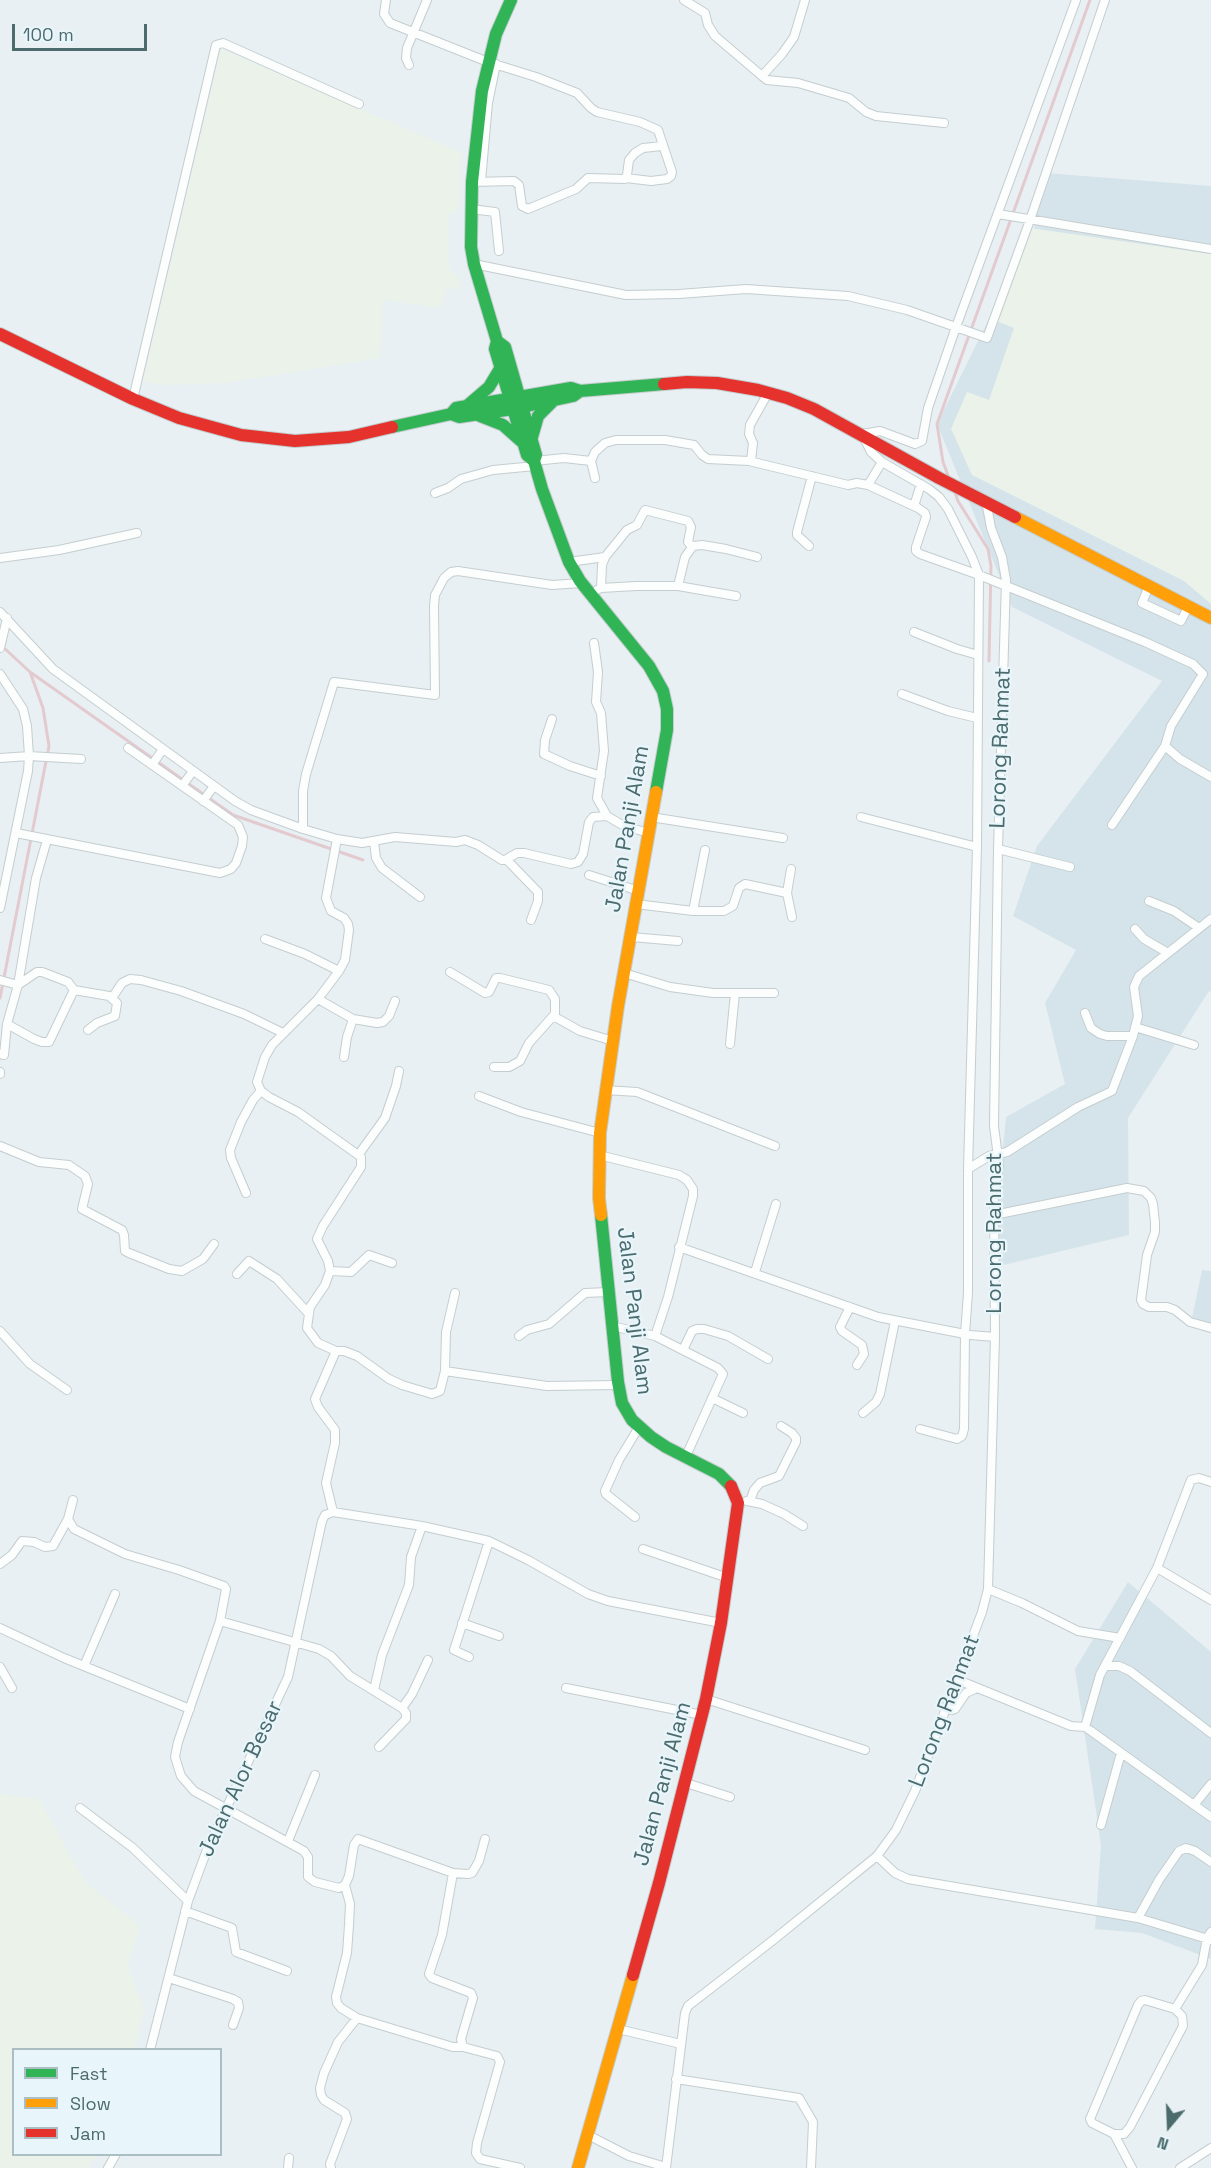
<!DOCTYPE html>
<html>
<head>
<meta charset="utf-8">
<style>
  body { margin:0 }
  #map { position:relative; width:1211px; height:2168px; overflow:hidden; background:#e8f0f3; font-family:"Space Grotesk",sans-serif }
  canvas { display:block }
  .legend { position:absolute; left:12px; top:2048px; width:210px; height:108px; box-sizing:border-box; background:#e8f6fc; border:2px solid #aabec3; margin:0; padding:8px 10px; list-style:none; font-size:18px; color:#4c6b6d }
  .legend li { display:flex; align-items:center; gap:12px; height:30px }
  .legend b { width:30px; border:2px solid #aabec3 }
  .north { position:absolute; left:1139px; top:2096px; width:60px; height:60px; -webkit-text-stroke:4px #e8f6fc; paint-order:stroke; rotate:199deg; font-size:16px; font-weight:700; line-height:24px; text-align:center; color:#4c6b6d }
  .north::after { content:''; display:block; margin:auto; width:21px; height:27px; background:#4c6b6d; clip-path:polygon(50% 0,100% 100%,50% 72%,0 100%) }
  .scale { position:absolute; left:12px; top:24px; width:135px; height:27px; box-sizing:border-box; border:3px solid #4c6b6d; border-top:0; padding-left:8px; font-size:18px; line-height:21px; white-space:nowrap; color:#4c6b6d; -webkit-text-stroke:4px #e8f6fc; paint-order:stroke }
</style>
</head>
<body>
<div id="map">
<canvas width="1211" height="2168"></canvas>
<ul class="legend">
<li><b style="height:8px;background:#30b455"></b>Fast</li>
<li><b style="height:8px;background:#ff9f0a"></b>Slow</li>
<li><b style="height:8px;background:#e5322d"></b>Jam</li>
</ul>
<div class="north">N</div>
<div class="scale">100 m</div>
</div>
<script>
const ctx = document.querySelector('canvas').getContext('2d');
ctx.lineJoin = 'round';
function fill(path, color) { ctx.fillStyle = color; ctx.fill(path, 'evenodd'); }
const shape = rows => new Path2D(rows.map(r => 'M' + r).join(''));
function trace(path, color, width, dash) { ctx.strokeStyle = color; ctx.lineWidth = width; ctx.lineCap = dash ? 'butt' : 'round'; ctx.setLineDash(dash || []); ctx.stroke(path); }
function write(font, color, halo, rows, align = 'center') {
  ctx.font = font + ' "Space Grotesk",sans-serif'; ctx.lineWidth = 4.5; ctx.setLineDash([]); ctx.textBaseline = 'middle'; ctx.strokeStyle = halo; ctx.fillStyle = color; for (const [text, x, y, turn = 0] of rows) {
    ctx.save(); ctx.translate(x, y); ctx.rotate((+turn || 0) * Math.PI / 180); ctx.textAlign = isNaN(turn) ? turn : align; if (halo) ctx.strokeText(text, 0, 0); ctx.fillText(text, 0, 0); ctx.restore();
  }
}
fill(shape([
  [1046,173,1211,186,1211,992,1209,991,1128,1118,1129,1235,991,1268,1006,1117,1065,1084,1045,1003,1076,950,1013,916,1037,846,1162,681,1012,607,937,424,1034,228],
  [1202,1270,1211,1271,1211,1330,1192,1318],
  [1128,1582,1211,1652,1211,1959,1142,1933,1095,1929,1101,1845,1075,1669]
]), '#d5e4ea');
fill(shape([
  [221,49,461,152,460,207,449,215,449,269,460,278,460,290,447,287,441,308,383,300,380,358,225,383,164,385,143,382],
  [1030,228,1211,254,1211,604,1184,581,972,475,951,429,967,392,989,400,1014,328,994,320],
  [0,1794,39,1799,86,1883,140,1926,128,1966,144,2008,135,2049,14,2050,14,2154,97,2155,88,2168,0,2168]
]), '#ebf2e9');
trace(shape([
  [949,478,943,462,937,424,1090,0],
  [954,490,958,501,988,549,991,566,989,661],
  [30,672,233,815,363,860],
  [0,998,49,746,43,708,30,672,3,647]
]), '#e2cacf', 3);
const street = shape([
  [386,0,384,14,390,23,488,62,536,77,577,93,591,108,597,112,640,122,658,130,672,172,671,176,667,179,651,181,626,178],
  [684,0,705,13,708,25,715,36,762,76,782,54,794,37,805,0],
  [409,65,406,58,407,48,427,0],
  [762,76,767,80,798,83,849,98,866,112,876,116,944,123],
  [481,181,488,103,496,64],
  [472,182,514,181,519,185,522,206,528,209,576,189,588,178,625,179,627,175,629,160,635,153,643,148,662,146],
  [471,209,495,212,499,251],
  [998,214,1211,249],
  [474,264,626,295,679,294,746,289,848,296,907,310,987,338,1030,220,1105,0],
  [133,399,216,45,223,43,359,104],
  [534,461,564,458,591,461],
  [751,461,753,443,749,434,750,425,768,393],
  [595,478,591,461,595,452,605,443,616,440,665,440,694,445,702,455,708,459,749,461,848,485,857,483,868,485,918,508,925,513,926,517,916,547,916,551,920,554,979,575,1145,642,1193,664,1203,674,1171,726,1165,746,1180,759,1211,777],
  [868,485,882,462],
  [435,493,448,488,461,479,493,470,535,466],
  [914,506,921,484],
  [809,546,797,535,797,532,812,476],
  [0,558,59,550,137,533],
  [569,562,605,557],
  [678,586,685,557,693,546,702,545,726,549,757,557],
  [1149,586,1142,603,1181,621,1188,607],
  [601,588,602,565,605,557,627,530,637,525,645,510,688,521,691,527,688,542,692,547],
  [597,590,601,588,636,586,678,586,736,596],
  [0,612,53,669,235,801,251,810,303,829,337,839,362,843,395,837,456,842,465,840,478,845,502,860,505,860,517,853,524,853,571,864,578,862,583,854,589,822,593,817,607,816,624,826,649,833],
  [914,632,957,649,978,655],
  [594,643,598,672,596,702,601,713,604,751,597,798,607,816],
  [0,648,7,618],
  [0,674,23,709,27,726,29,756,28,771,0,908],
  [902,694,948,711,977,718],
  [552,719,545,740,544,754,570,766,601,776],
  [0,758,29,756,81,759],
  [152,765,163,749],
  [182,786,193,771],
  [203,801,214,786],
  [651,817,783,838],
  [861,817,977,847],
  [1112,825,1165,746],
  [303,829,303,791,306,774,334,682,435,695,434,606,435,595,444,578,451,572,458,571,552,585,581,583],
  [16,833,220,873,231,869,236,863,242,846,243,837,238,825,128,748],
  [374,842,376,858,382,868,420,897],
  [998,849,1070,867],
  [507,860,538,892,538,901,531,920],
  [589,875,639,891],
  [787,893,792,917],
  [1149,901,1174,911,1199,928],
  [636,904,693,911,724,911,733,906,739,888,745,884,787,893,791,869],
  [693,911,705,850],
  [1135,929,1144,939,1168,953],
  [631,937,678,941],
  [265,939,305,954,339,971],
  [450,972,485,993,489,992,496,978,500,978,549,990,555,999,555,1017,580,1031,613,1041],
  [624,973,670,987,713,993,774,993],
  [0,980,18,985,37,972,42,972,68,982,74,990],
  [74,990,109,996,117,1003,115,1016,97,1023,88,1030],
  [112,998,122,983,130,979,141,980,181,991,244,1014,283,1033],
  [318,999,353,1019,377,1023,383,1022,389,1016,395,1001],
  [1085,1013,1091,1028,1100,1034,1107,1036,1133,1036],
  [7,1024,34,1039,42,1042,49,1042,74,990],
  [1135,1027,1194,1045],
  [730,1044,735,993],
  [0,1054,4,1055,7,1024,18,985,36,878,47,840],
  [344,1057,347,1037,353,1019],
  [494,1067,509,1067,520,1061,529,1043,554,1015],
  [0,1074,0,1072],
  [605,1090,637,1092,775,1146],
  [479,1096,521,1112,600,1133],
  [0,1146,39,1162,69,1165,85,1176,88,1184,82,1209,122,1230,124,1235,125,1251,129,1253,169,1269,182,1271,203,1259,214,1244],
  [359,1154,385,1118,396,1086,399,1071],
  [599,1155,679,1175,687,1180,693,1189,693,1196,668,1297,655,1336,612,1326],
  [968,1169,989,1156,1007,1152,1078,1107,1112,1091,1133,1036,1138,1016,1134,987,1139,976,1211,919],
  [246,1193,231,1158,230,1150,241,1122,253,1100,261,1091],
  [994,1215,1127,1188,1144,1191,1151,1198,1153,1204,1155,1222,1155,1232,1147,1255,1141,1300,1143,1304,1149,1307,1167,1307,1175,1310,1190,1322,1211,1328],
  [679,1247,878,1317,970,1335,995,1337],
  [330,1271,351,1272,369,1255,392,1263],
  [755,1272,776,1204],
  [237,1274,249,1261,277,1279,309,1314],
  [850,1307,840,1327,842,1331,862,1345,864,1354,857,1365],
  [0,1331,30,1364,67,1390],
  [519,1336,527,1330,549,1324,585,1293,608,1292],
  [655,1336,718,1368,723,1374,686,1456],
  [683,1350,692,1331,697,1329,704,1329,728,1336,768,1359],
  [336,1351,318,1343,307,1328,310,1307,325,1285,330,1271,328,1261,317,1239,323,1226,361,1167,361,1157,298,1112,269,1097,261,1091,257,1082,265,1057,272,1045,318,999,339,971,345,960,349,930,348,924,344,918,331,911,326,898,337,839],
  [445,1371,446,1332,455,1293],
  [712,1398,743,1413],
  [863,1413,876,1402,880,1394,895,1321],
  [920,1429,957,1439,962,1436,964,1429,965,1334,968,1293,968,1169,977,847,979,575,972,557,948,509,939,497,929,489,882,462,871,452,862,434,880,431,915,444,922,441,928,408,956,327,1076,0],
  [73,1500,68,1519,74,1529,125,1554,179,1570,224,1586,226,1589,220,1621,178,1742,175,1757,181,1776,194,1791,304,1851,308,1857,308,1877,315,1882,339,1888,345,1885,349,1876,354,1845,358,1839,453,1873,442,1935,429,1974,432,1978,471,1993,473,1998,461,2039,463,2047,497,2056,500,2062,477,2143,476,2153,480,2159,520,2168],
  [747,1501,762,1504,784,1514,803,1526],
  [750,1501,754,1490,760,1483,779,1476,796,1442,796,1438,792,1433,781,1426],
  [333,1512,326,1483,335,1443,335,1430,318,1407,315,1399,336,1351,344,1351,357,1356,389,1379,402,1385,432,1394,440,1391,445,1371,547,1386,618,1385],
  [333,1512,422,1526,489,1541,528,1560,588,1594,608,1601,721,1623],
  [635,1517,606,1494,605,1491,619,1460,639,1427],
  [643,1549,728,1578],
  [0,1564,12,1555,22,1541,34,1542,45,1547,53,1546,68,1519],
  [1157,1568,1191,1480,1199,1478,1211,1482],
  [988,1589,1022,1603,1078,1631,1120,1638],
  [220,1621,319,1649,331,1656,350,1676,402,1708,406,1713,406,1719,379,1747],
  [462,1623,499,1636],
  [0,1628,64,1658,190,1709],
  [469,1657,454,1650,489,1541],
  [84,1666,115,1594],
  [1106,1666,1119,1666,1130,1671,1211,1733],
  [0,1667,12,1688],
  [958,1680,1071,1726,1085,1727,1091,1731,1194,1805,1211,1784],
  [566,1688,702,1715],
  [374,1690,382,1655,409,1585,411,1557,422,1526],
  [706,1699,865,1750],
  [402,1708,412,1694,428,1660],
  [946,1708,952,1710,955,1709,966,1693,977,1688],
  [1085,1727,1100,1675,1157,1568,1211,1600],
  [686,1783,730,1797],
  [1194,1805,1211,1817],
  [80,1808,133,1848,188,1901],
  [1101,1825,1121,1753],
  [288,1841,315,1775],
  [877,1856,895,1873,908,1879,1138,1918,1211,1940],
  [453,1873,468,1874,472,1873,479,1861,485,1839],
  [345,1885,350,1904,349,1925,347,1953,336,1997,337,2003,341,2008,357,2018,453,2047,463,2047],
  [185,1911,232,1928,236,1952,287,1971],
  [1138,1918,1159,1880,1179,1851,1186,1848,1195,1851,1211,1862],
  [169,1978,233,1999,238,2002,239,2008,233,2025],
  [618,2029,681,2044],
  [150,2050,188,1901,208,1847,288,1677,322,1521,325,1515,333,1512],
  [676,2079,799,2098,813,2122,811,2168],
  [1114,2134,1124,2134,1130,2127,1183,2026,1182,2016,1175,2009],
  [588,2135,629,2156,666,2167],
  [108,2168,116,2154],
  [288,2168,289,2158],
  [331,2168,330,2164,347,2119,345,2113,324,2100,321,2095,320,2088,324,2073,338,2042,357,2018],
  [666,2168,685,2013,688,2006,772,1941,877,1856,896,1830,915,1791,982,1612,988,1589,995,1337,994,1199,999,1165,994,1126,998,849,1006,580,1002,557,991,528,986,501],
  [1132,2168,1114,2134,1092,2123,1090,2119,1138,2005,1141,2001,1145,2000,1175,2009,1202,1965,1207,1938,1211,1932],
  [1180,2168,1211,2148]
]);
const fast = shape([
  [511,0,496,34,482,91,472,182,471,247,474,264,497,341,495,349,527,455,534,461],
  [497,341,505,347,536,455,534,461,542,489,569,562,580,581,649,666,663,691,667,709,667,730,656,792],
  [468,405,489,387,501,367],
  [451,414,459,417,513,409,573,396,580,391],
  [480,416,503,425,521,441],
  [392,427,451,414,456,408,571,388,580,391,664,384],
  [532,437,538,416,552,402],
  [601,1215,618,1382,622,1403,632,1420,651,1437,666,1447,719,1474,731,1486]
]);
const slow = shape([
  [1015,517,1211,618],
  [601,1215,599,1198,600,1133,618,1006,656,792],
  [578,2168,633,1975]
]);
const jam = shape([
  [0,334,133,399,179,418,241,435,295,441,349,437,392,427],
  [664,384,687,382,717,383,758,390,787,398,814,409,939,478,1015,517],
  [633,1975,659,1883,706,1699,721,1623,738,1503,731,1486]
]);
trace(street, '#c4cdcf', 10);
trace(fast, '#c3cdcf', 14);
trace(slow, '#c3cdcf', 14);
trace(jam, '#c3cdcf', 14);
trace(street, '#fcfdfd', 8);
trace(fast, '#30b455', 12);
trace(slow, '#ff9f0a', 12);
trace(jam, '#e5322d', 12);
write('22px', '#4c6b6d', '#e8f6fc', [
  ["Lorong Rahmat",1001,748,-88],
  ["Jalan Panji Alam",628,829,-80],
  ["Lorong Rahmat",995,1233,-90],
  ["Jalan Panji Alam",634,1311,83],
  ["Lorong Rahmat",945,1711,-69],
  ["Jalan Alor Besar",241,1779,-65],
  ["Jalan Panji Alam",663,1784,-75]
]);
</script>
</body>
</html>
